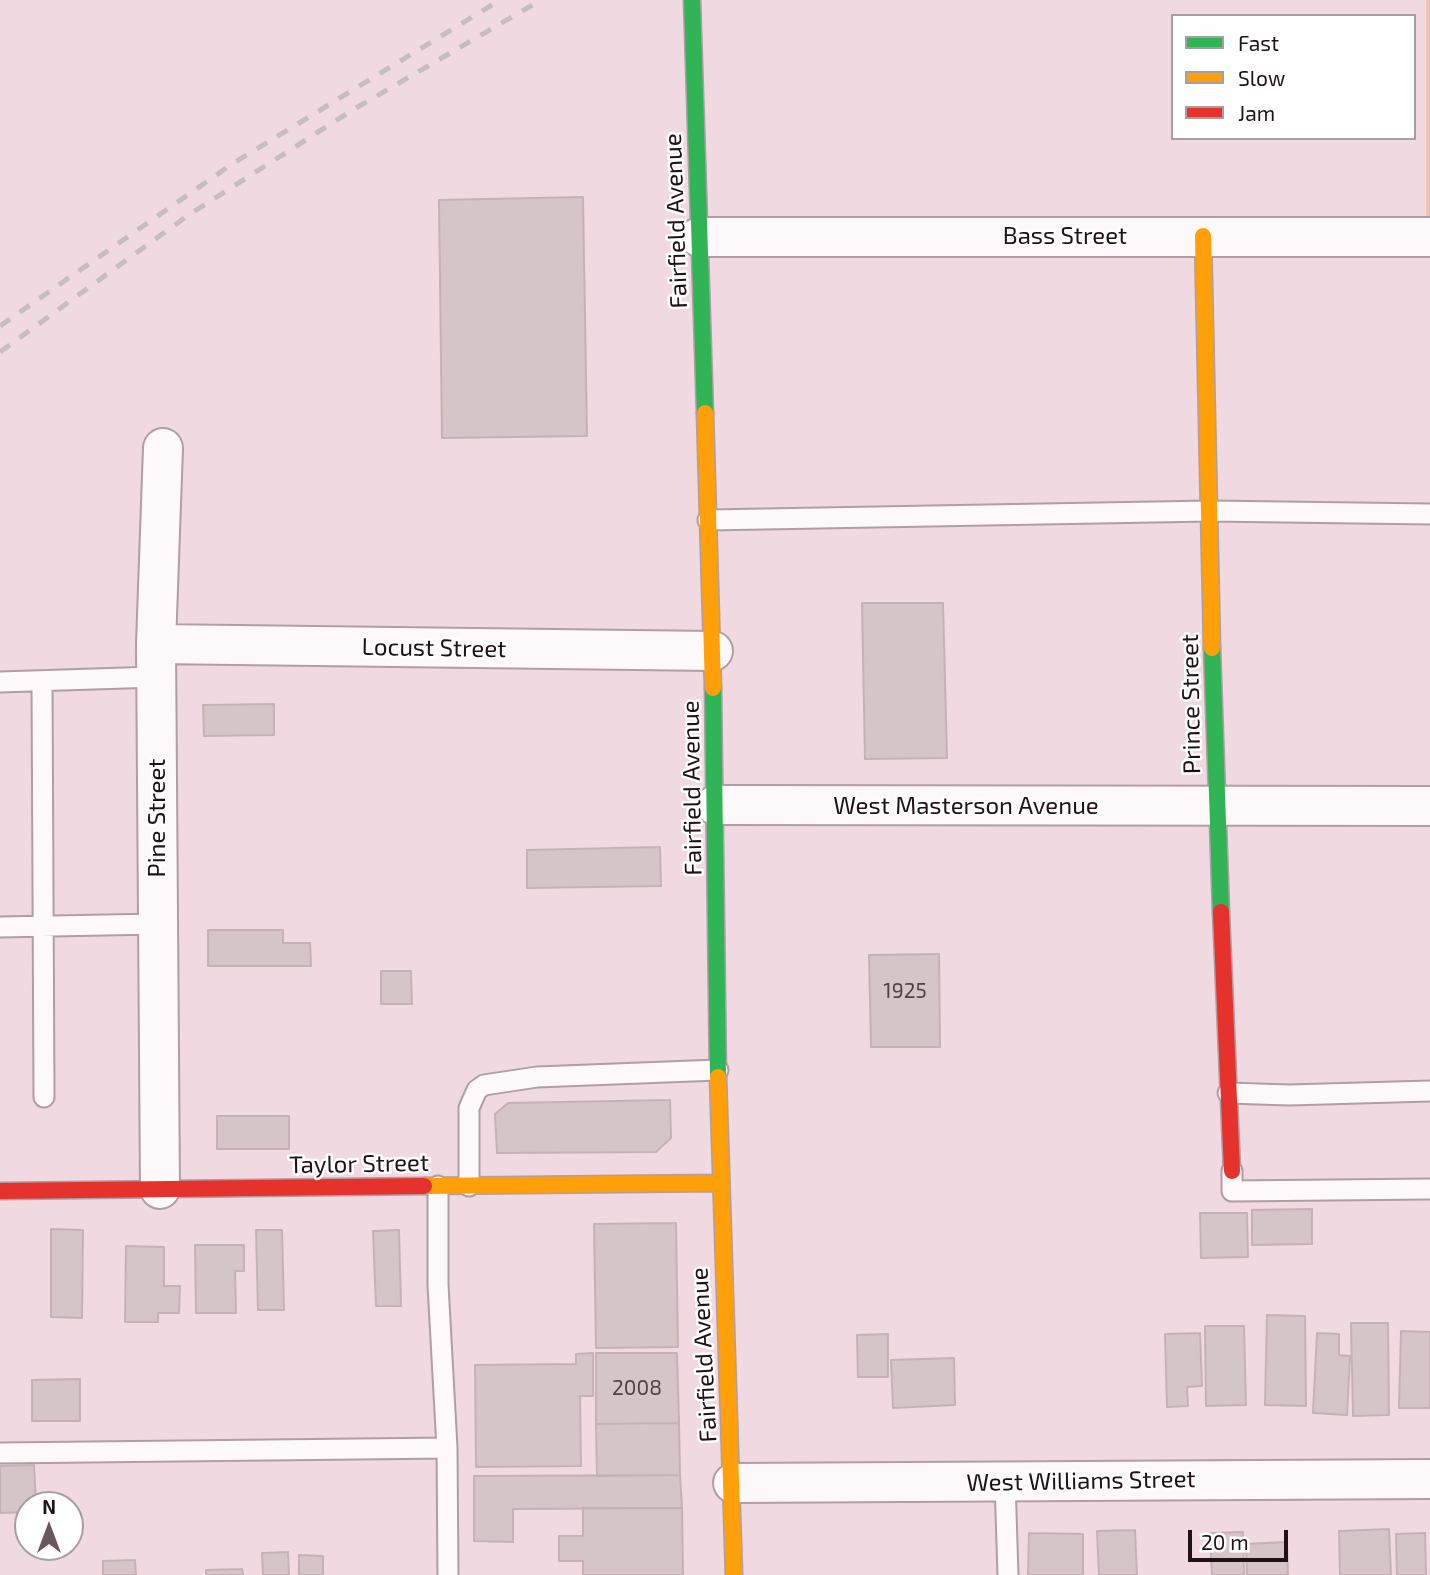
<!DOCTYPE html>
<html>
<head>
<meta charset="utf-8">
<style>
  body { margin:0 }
  #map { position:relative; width:1430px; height:1575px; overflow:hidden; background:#f0d9e1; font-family:"Exo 2",sans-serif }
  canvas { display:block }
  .legend { position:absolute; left:1171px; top:14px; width:245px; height:126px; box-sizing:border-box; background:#fefefe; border:2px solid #a59fa1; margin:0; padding:9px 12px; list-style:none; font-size:21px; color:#1f1116 }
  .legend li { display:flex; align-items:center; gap:14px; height:35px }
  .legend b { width:35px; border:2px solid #a59fa1 }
  .north { position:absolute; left:14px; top:1491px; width:70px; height:70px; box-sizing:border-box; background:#fefefe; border:2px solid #a59fa1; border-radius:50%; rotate:0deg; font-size:19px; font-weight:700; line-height:28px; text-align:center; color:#1f1116 }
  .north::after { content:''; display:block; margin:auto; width:24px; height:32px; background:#68575d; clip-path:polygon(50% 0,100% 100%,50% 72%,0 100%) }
  .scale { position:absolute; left:1188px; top:1530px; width:100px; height:32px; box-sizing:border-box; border:4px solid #1f1116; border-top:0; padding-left:9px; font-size:21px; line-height:24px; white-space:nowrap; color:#1f1116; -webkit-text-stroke:5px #fefefe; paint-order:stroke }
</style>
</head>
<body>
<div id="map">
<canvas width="1430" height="1575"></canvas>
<ul class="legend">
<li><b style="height:9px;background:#30b455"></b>Fast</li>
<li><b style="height:9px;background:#ff9f0a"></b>Slow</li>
<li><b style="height:9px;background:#e5322d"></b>Jam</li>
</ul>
<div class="north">N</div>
<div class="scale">20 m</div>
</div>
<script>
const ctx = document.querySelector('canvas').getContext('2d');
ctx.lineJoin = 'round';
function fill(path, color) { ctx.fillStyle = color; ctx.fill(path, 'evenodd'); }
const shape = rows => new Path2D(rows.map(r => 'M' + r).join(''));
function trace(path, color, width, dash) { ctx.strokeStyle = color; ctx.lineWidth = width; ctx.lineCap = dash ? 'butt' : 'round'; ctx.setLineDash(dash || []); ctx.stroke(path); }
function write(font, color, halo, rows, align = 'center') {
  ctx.font = font + ' "Exo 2",sans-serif'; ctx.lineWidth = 5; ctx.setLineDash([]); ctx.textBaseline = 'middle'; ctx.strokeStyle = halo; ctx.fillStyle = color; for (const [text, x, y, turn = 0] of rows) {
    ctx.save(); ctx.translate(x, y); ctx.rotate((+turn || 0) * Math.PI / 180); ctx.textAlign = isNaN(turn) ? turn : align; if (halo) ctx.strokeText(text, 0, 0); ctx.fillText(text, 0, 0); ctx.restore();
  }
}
fill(shape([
  [1426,0,1430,0,1430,237,1426,237]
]), '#f1c2ae');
const building = shape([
  [583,197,587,436,442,438,439,200,583,197],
  [862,603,943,603,947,758,865,759,862,603],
  [274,704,274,735,204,736,203,705,274,704],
  [660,847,661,886,527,888,527,850,660,847],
  [208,930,283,930,283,943,310,943,311,966,208,966,208,930],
  [939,954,940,1047,871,1047,869,955,939,954],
  [381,971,411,971,412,1004,381,1004,381,971],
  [670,1100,671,1138,656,1152,497,1153,495,1114,508,1103,670,1100],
  [217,1116,289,1116,289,1149,217,1149,217,1116],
  [1312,1209,1312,1244,1252,1245,1252,1210,1312,1209],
  [1200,1213,1247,1213,1248,1257,1201,1258,1200,1213],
  [676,1223,678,1347,596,1348,594,1224,676,1223],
  [51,1229,83,1230,82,1318,51,1317,51,1229],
  [256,1230,282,1230,284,1310,258,1310,256,1230],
  [399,1230,401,1306,376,1306,373,1231,399,1230],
  [195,1245,244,1245,244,1271,235,1271,236,1313,196,1313,195,1245],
  [126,1246,164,1247,164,1286,180,1286,179,1313,158,1313,158,1322,125,1322,126,1246],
  [1267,1315,1305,1316,1306,1406,1265,1405,1267,1315],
  [1351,1323,1388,1323,1389,1415,1353,1416,1351,1323],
  [1205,1326,1244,1326,1246,1405,1206,1406,1205,1326],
  [1401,1331,1430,1332,1430,1408,1399,1408,1401,1331],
  [1200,1333,1202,1386,1187,1387,1188,1406,1167,1407,1165,1334,1200,1333],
  [1317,1333,1339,1334,1339,1355,1350,1356,1347,1415,1313,1413,1317,1333],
  [888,1334,888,1377,858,1377,857,1335,888,1334],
  [593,1353,593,1396,580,1396,581,1466,476,1467,475,1365,576,1364,576,1354,593,1353],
  [596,1353,677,1353,679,1423,596,1424,596,1353],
  [954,1358,955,1405,893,1408,891,1360,954,1358],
  [80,1379,80,1421,32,1421,32,1380,80,1379],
  [679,1423,680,1475,597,1476,596,1424,679,1423],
  [34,1465,36,1505,28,1505,28,1512,0,1513,0,1466,34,1465],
  [680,1475,682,1508,513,1509,513,1542,474,1541,474,1476,680,1475],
  [583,1508,682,1508,683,1575,583,1575,583,1561,559,1561,559,1536,583,1536,583,1508],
  [1389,1529,1391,1575,1340,1575,1339,1531,1389,1529],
  [1135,1530,1137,1575,1099,1575,1097,1531,1135,1530],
  [1243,1532,1244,1575,1212,1575,1210,1533,1243,1532],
  [1029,1533,1083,1534,1083,1575,1028,1575,1029,1533],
  [1425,1533,1426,1575,1397,1575,1396,1534,1425,1533],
  [1287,1542,1288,1575,1247,1575,1246,1544,1287,1542],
  [288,1552,289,1575,263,1575,262,1553,288,1552],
  [299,1555,323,1556,323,1575,299,1575,299,1555],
  [135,1560,136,1575,103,1575,103,1561,135,1560],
  [242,1569,243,1575,206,1575,206,1570,242,1569]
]);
fill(building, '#d6c5c8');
trace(building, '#c5b2b6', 2);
const lane = shape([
  [708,520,1210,511,1430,514],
  [42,681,44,1097],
  [0,682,156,677],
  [0,927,158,924],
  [1228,1093,1289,1095,1430,1091],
  [1232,1171,1232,1191,1430,1189],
  [438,1186,438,1285,447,1448],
  [469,1186,469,1108,477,1090,484,1085,537,1077,718,1070],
  [0,1453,447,1448,448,1575],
  [1005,1481,1008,1575]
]);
const street = shape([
  [699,237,1430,237],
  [156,644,713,651],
  [715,805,1430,806],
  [160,1189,156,644,163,448],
  [733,1483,1430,1479]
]);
const fast = shape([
  [692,0,705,413],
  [1212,648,1221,912],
  [713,688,718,1077]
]);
const slow = shape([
  [1203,236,1212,648],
  [705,413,713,688],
  [718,1077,734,1575],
  [424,1186,719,1183]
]);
const jam = shape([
  [1221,912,1232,1171],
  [0,1191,424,1186]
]);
trace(lane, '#af9ea4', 23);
trace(street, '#af9ea4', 42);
trace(fast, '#af9ea4', 19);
trace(slow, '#af9ea4', 19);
trace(jam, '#af9ea4', 19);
trace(lane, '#fdf9fa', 19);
trace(street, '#fdf9fa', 38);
trace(fast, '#30b455', 16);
trace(slow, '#ff9f0a', 16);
trace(jam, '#e5322d', 16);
trace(shape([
  [0,326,232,164,500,0],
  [0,352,187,216,351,111,541,0]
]), '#c4bec0', 5, [12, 12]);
write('21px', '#504145', null, [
  ["1925",905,991],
  ["2008",637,1388]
]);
write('24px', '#1f1116', '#fefefe', [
  ["Fairfield Avenue",676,221,-92],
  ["Bass Street",1065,236],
  ["Locust Street",434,648,1],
  ["Prince Street",1191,704,-91],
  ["Fairfield Avenue",692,788,-91],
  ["West Masterson Avenue",966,806],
  ["Pine Street",157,818,-90],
  ["Taylor Street",359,1164,-1],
  ["Fairfield Avenue",704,1355,-93],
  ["West Williams Street",1081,1481,-1]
]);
</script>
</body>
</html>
